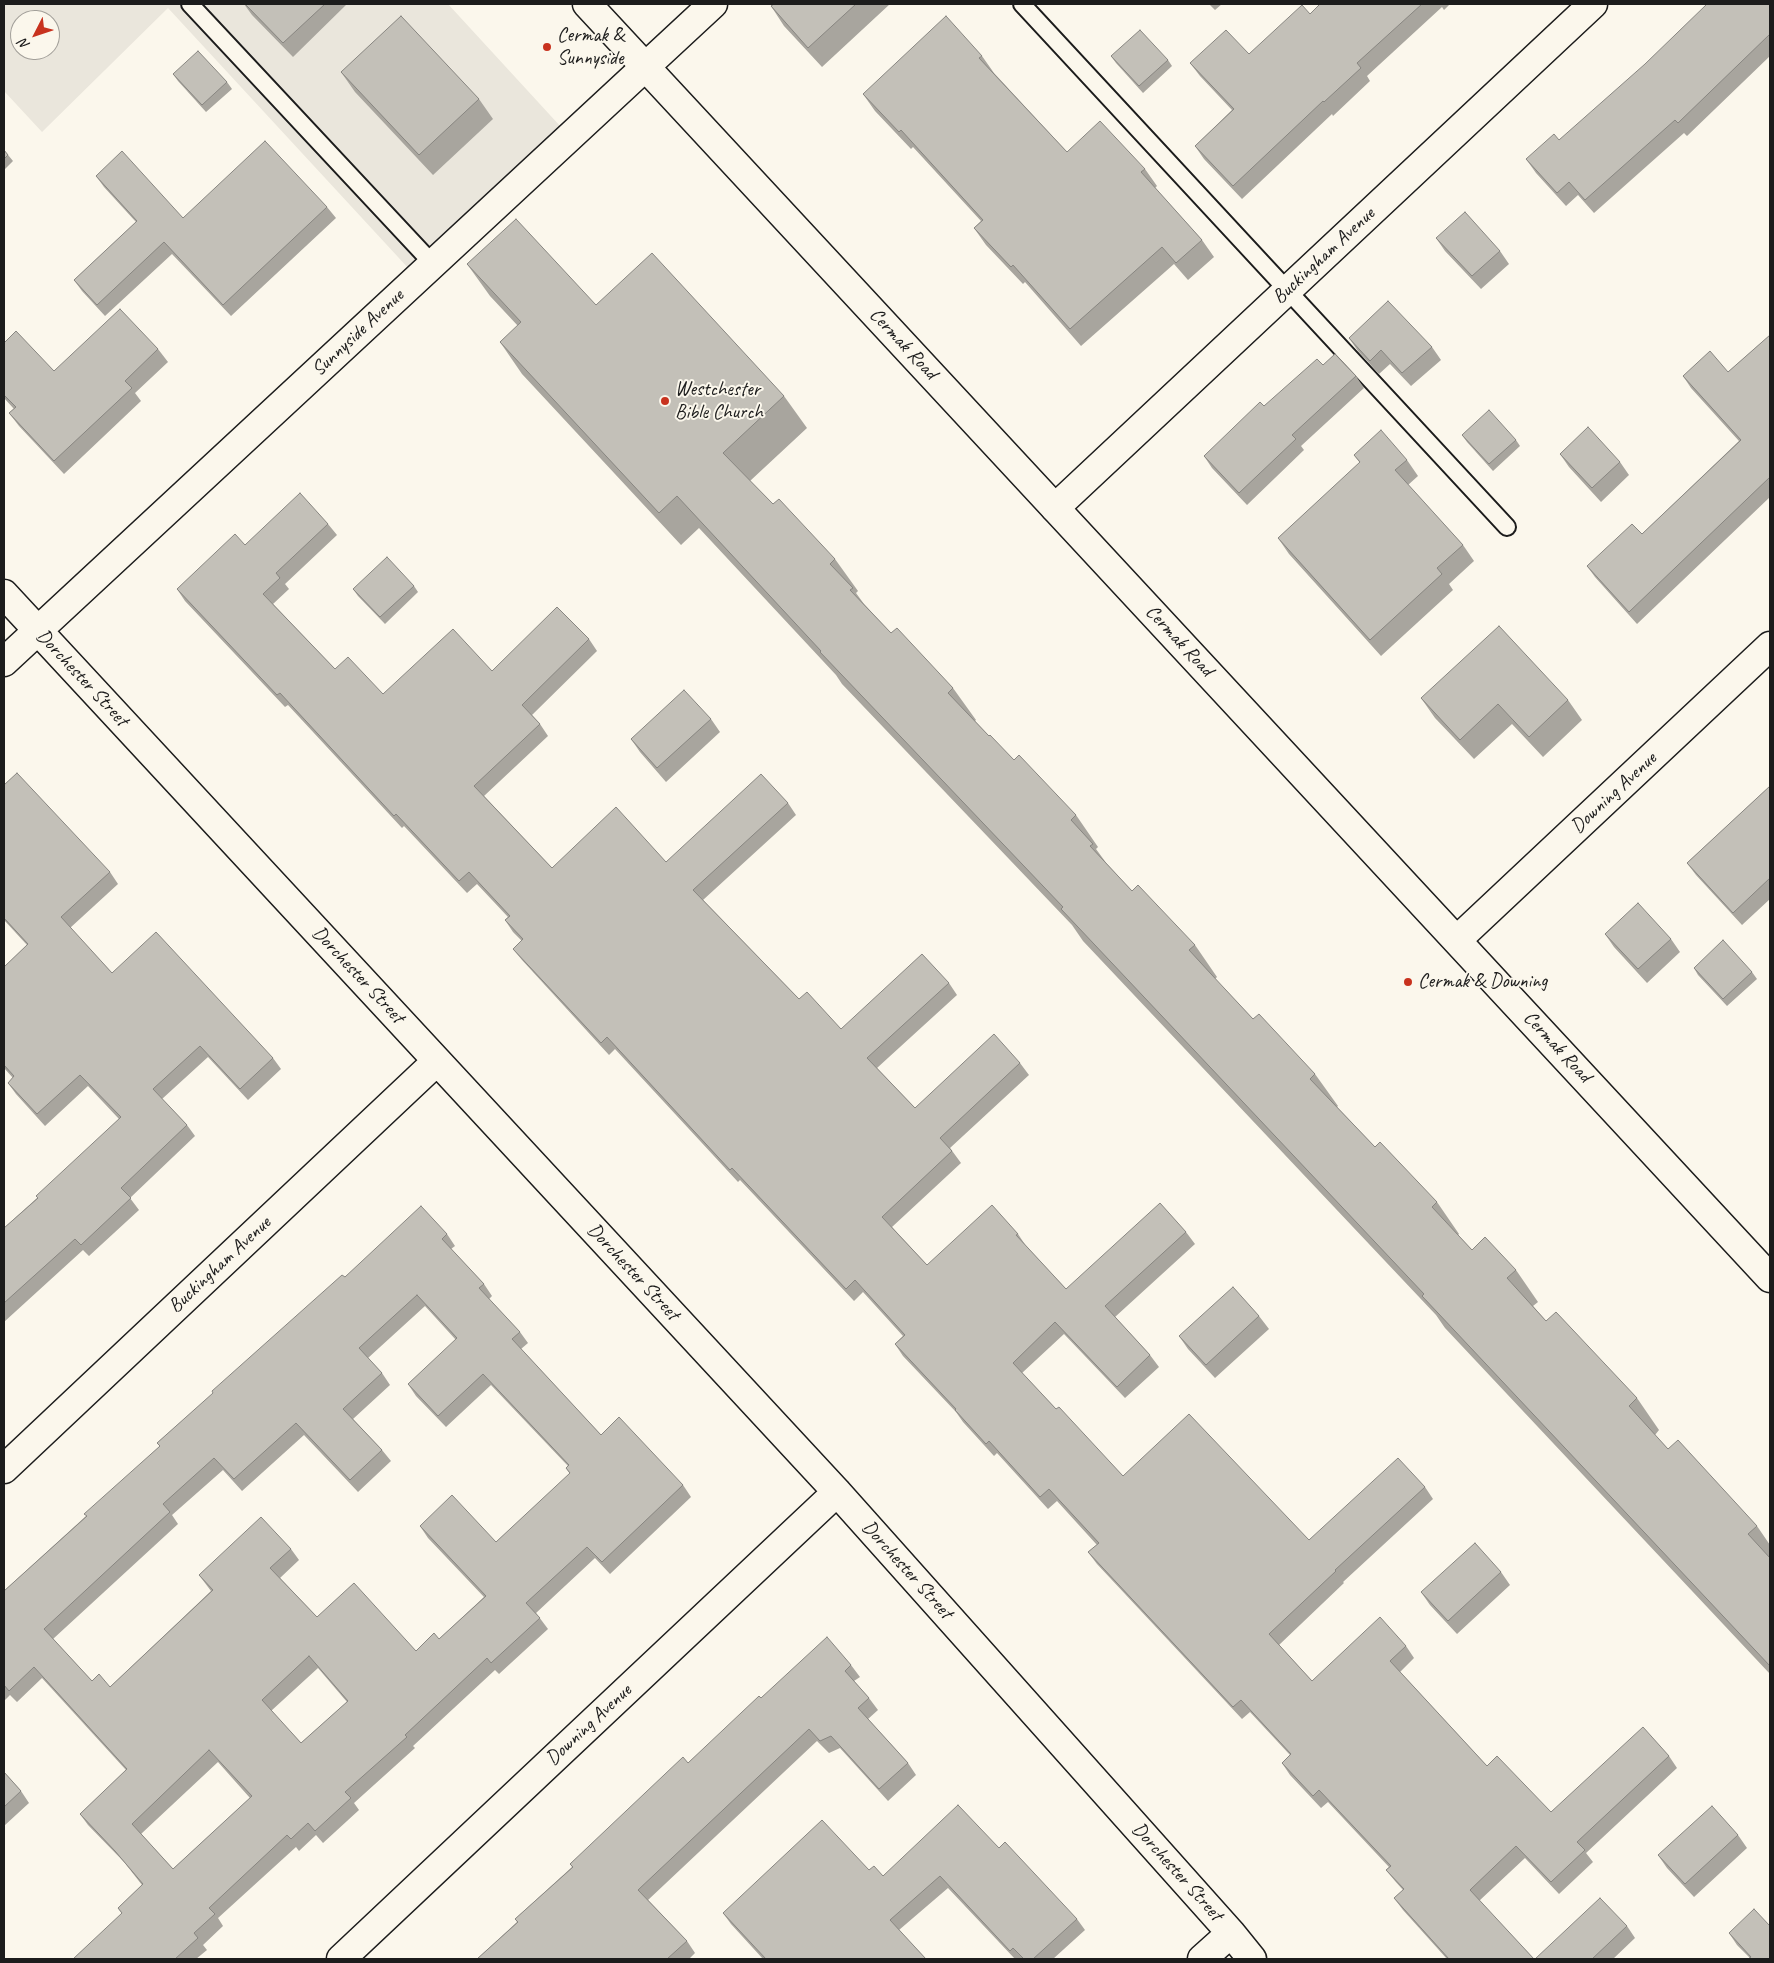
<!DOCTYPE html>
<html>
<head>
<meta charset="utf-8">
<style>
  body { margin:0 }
  #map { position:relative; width:1774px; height:1963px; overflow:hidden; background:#fbf7ec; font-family:Caveat,sans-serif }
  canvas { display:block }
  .frame { position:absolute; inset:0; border:5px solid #1c1c1c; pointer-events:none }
  .north { position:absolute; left:10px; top:10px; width:50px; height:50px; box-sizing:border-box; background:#fbf7ec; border:1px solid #a29f99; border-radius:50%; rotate:229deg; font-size:14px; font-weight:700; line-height:20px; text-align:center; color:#1c1c1c }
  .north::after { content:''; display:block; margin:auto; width:18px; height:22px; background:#c8321e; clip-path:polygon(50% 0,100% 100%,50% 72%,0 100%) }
</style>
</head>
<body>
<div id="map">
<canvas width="1774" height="1963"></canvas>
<div class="frame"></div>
<div class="north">N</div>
</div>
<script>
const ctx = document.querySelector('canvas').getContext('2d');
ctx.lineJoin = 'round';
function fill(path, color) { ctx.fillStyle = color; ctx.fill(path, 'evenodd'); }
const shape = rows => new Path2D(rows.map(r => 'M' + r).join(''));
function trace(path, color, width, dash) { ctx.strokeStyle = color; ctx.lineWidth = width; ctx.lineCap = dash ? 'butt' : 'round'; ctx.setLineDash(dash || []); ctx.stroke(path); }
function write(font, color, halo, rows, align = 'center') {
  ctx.font = font + ' Caveat,sans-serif'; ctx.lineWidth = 4; ctx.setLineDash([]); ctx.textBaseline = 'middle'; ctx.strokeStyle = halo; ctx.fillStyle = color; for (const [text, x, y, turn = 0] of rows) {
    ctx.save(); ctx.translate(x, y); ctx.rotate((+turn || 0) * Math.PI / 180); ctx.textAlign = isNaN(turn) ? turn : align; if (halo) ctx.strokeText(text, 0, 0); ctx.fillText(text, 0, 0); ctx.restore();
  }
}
fill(shape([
  [4,4,448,4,561,127,410,270,168,8,42,132,4,91],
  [20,20,50,20,50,50,20,50]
]), '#eae6dc');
const lane = shape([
  [190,4,433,264],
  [1022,4,1507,527]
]);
const street = shape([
  [1055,508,1593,4],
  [4,594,837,1492,1231,1933,1252,1959],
  [4,662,713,4],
  [1457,940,1770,646],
  [4,1469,437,1061],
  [341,1959,837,1492],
  [1202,1959,1231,1933]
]);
const primary = shape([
  [587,4,1770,1278]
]);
trace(lane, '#1c1c1c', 20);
trace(street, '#1c1c1c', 31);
trace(primary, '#1c1c1c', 31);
trace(lane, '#fbf7ec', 16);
trace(street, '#fbf7ec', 28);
trace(primary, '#fbf7ec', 28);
fill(shape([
  [244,4,347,4,293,57,252,15],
  [774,4,890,4,822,67,784,26,771,6],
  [1209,4,1222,4,1215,10],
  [1320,4,1450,4,1444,10,1442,7,1367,76,1370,81,1333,116,1332,114,1242,199,1204,159,1195,146,1232,110,1200,76,1190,63,1249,54,1310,14],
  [1770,4,1770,56,1687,136,1684,133,1594,213,1578,195,1566,206,1536,173,1526,159,1559,140],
  [982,56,994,73,1067,152,1145,169,1157,186,1155,188,1202,240,1214,257,1188,280,1174,264,1081,346,1025,282,1023,284,986,245,974,228,981,221,913,147,911,149,875,111,863,94],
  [1111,56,1168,60,1172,66,1143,93,1116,63],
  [341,72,479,99,493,119,433,175,355,92],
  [173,74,227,82,232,89,206,112,178,81],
  [4,150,13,161,4,170],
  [96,176,183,218,327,207,336,218,231,316,172,254,105,316,82,291,74,280,136,222,104,187],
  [1436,238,1500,251,1509,264,1481,289,1445,251],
  [467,264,596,305,784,396,807,428,750,481,773,504,835,559,858,591,856,593,864,604,891,633,953,688,976,720,975,721,989,736,1014,760,1076,815,1098,847,1096,849,1107,864,1132,891,1195,945,1217,977,1215,979,1253,1019,1315,1074,1338,1106,1337,1107,1375,1147,1437,1202,1459,1234,1458,1235,1472,1250,1516,1270,1538,1302,1533,1306,1546,1321,1637,1398,1659,1430,1655,1435,1668,1449,1757,1526,1770,1545,1770,1674,1445,1328,1436,1315,1083,941,1072,925,842,684,836,675,699,528,681,545,522,374,500,342,518,326,490,296],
  [1770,335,1770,497,1637,624,1595,577,1587,566,1642,534,1739,441,1691,388,1683,376,1728,372],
  [1349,338,1432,347,1441,360,1411,386,1390,364,1379,374,1358,351],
  [4,343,54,371,158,349,168,362,135,393,141,401,64,474,19,426,9,413,14,409,4,398],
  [1323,365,1356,376,1364,388,1301,446,1304,450,1247,505,1212,468,1204,456,1264,406],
  [1462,435,1516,440,1520,446,1493,471,1467,442],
  [1560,454,1620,462,1629,475,1601,502,1569,467],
  [1354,455,1407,460,1418,476,1408,485,1463,545,1474,561,1449,584,1453,590,1381,656,1289,554,1278,538,1360,463],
  [328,524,337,535,285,584,289,589,273,604,335,669,383,694,492,671,589,639,597,651,532,715,540,724,548,736,484,796,552,868,666,862,788,803,796,815,703,900,799,999,841,1029,949,983,957,995,877,1068,915,1108,1020,1063,1029,1075,950,1148,961,1163,892,1227,927,1265,1018,1234,1026,1246,1066,1289,1186,1232,1195,1244,1115,1317,1150,1355,1159,1367,1125,1398,1064,1334,1022,1373,1056,1409,1123,1476,1309,1540,1425,1487,1433,1499,1343,1582,1344,1583,1279,1645,1312,1681,1406,1646,1414,1658,1400,1672,1487,1766,1551,1812,1669,1756,1677,1768,1586,1853,1593,1862,1559,1894,1525,1858,1479,1901,1534,1959,1447,1959,1403,1910,1394,1898,1403,1890,1395,1881,1386,1870,1389,1867,1328,1802,1321,1808,1290,1775,1282,1763,1290,1755,1250,1712,1242,1719,1097,1564,1088,1552,1097,1545,1057,1501,1048,1509,997,1453,994,1456,963,1422,956,1412,903,1356,895,1344,903,1336,863,1292,854,1301,740,1180,738,1182,615,1049,609,1055,522,960,513,949,522,941,513,932,505,920,508,917,477,884,467,893,404,826,402,828,288,705,285,707,185,601,177,589,245,545],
  [414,586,418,592,385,624,358,596,353,589],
  [1421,698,1568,700,1582,720,1543,757,1512,724,1474,759,1435,718],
  [711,719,720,732,666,782,640,752,631,739],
  [4,785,110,872,118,884,70,928,112,973,273,1058,281,1069,248,1100,208,1057,162,1099,187,1125,195,1136,130,1198,139,1210,89,1256,83,1250,4,1322,4,1228,37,1198,119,1119,88,1086,45,1126,16,1094,8,1083,13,1078,4,1068,4,967,27,945,4,920],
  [1770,786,1770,899,1742,925,1696,875,1687,863],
  [1605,934,1671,939,1680,952,1647,983,1614,947],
  [1694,968,1752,972,1757,979,1727,1006,1698,975],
  [447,1234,455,1246,451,1249,484,1284,492,1296,489,1299,520,1332,528,1343,521,1349,601,1435,683,1485,691,1497,610,1574,595,1558,536,1613,548,1629,499,1674,495,1670,413,1746,415,1748,354,1803,359,1810,323,1843,316,1835,299,1851,296,1847,218,1918,223,1926,203,1945,207,1950,196,1959,73,1959,122,1914,118,1908,142,1885,124,1862,88,1825,80,1814,126,1770,42,1678,17,1702,10,1695,4,1701,4,1591,86,1516,160,1446,157,1443,345,1277],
  [425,1306,456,1340,408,1384,416,1396,446,1427,491,1385,568,1466,566,1468,570,1474,496,1542,420,1526,428,1538,484,1597,439,1639,416,1651,317,1617,280,1578,299,1560,291,1549,199,1575,211,1591,110,1687,92,1681,53,1639,178,1524,172,1515,223,1470,242,1491,304,1435,358,1492,391,1461,382,1450,353,1419,390,1385,382,1373,368,1358],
  [318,1668,347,1702,301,1743,271,1711],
  [218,1762,250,1798,173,1869,141,1834],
  [1259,1316,1269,1329,1215,1378,1188,1349,1179,1336],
  [1501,1572,1510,1585,1457,1634,1430,1605,1421,1592],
  [851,1665,860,1677,854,1681,869,1698,878,1710,868,1719,908,1763,916,1775,888,1801,840,1748,829,1753,817,1741,648,1900,687,1941,695,1953,689,1959,477,1959,517,1922,515,1919,572,1867,570,1864,688,1763,761,1698],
  [4,1772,21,1791,29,1803,4,1826],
  [1738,1835,1747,1848,1694,1897,1667,1868,1658,1855],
  [999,1848,1077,1919,1085,1930,1053,1959,1015,1959,948,1888,899,1930,926,1959,763,1959,731,1924,723,1913,869,1870,883,1876],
  [1627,1926,1635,1938,1613,1959,1535,1959],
  [1729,1933,1770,1959,1750,1958,1737,1945]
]), '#a8a59e');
const building = shape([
  [245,4,325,4,283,43,245,4],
  [774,4,856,4,808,48,771,6,774,4],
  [1320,4,1422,4,1357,63,1361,68,1324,102,1323,101,1233,186,1195,146,1234,109,1190,63,1226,30,1249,54,1302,5,1310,14,1320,4],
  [1707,4,1770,4,1770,34,1678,123,1675,120,1585,200,1569,182,1557,193,1526,159,1554,134,1559,140,1645,64,1707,4],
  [401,16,479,99,419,155,341,72,401,16],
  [946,16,982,56,979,58,1067,152,1100,121,1145,169,1141,172,1202,240,1176,263,1162,247,1070,329,1013,265,1011,267,974,228,983,220,901,130,899,132,863,94,946,16],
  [1140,30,1168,60,1139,86,1111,56,1140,30],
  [198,51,227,82,202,105,173,74,198,51],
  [265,141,327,207,223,305,164,242,97,305,74,280,137,221,96,176,122,151,183,218,265,141],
  [4,150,8,155,4,159,4,150],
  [1465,212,1500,251,1472,276,1436,238,1465,212],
  [516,219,596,305,652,253,784,396,723,453,773,504,779,499,835,559,830,564,853,588,850,590,891,633,897,628,953,688,948,693,989,736,990,735,1014,760,1019,755,1076,815,1071,820,1093,844,1090,846,1132,891,1138,885,1195,945,1189,950,1211,974,1253,1019,1259,1014,1315,1074,1310,1079,1375,1147,1380,1142,1437,1202,1432,1207,1472,1250,1485,1237,1516,1270,1507,1278,1546,1321,1556,1312,1637,1398,1629,1406,1668,1449,1678,1440,1757,1526,1748,1534,1770,1558,1770,1666,1422,1296,1424,1294,1061,909,1063,907,820,652,821,651,677,496,659,513,500,342,521,322,467,264,516,219],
  [1388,301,1432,347,1402,373,1381,350,1370,361,1349,338,1388,301],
  [120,309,158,349,125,381,132,388,54,461,9,413,16,407,4,395,4,343,16,331,54,371,120,309],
  [1770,335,1770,477,1629,612,1587,566,1632,524,1642,534,1741,440,1683,376,1710,351,1728,372,1770,335],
  [1335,354,1356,376,1292,435,1296,439,1239,493,1204,456,1260,402,1264,406,1317,359,1323,365,1335,354],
  [1489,410,1516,440,1489,464,1462,435,1489,410],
  [1588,427,1620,462,1592,488,1560,454,1588,427],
  [1381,430,1407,460,1395,470,1463,545,1437,568,1442,574,1370,640,1278,538,1360,462,1354,455,1381,430],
  [300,493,328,524,276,573,280,578,263,594,335,669,348,657,383,694,453,629,492,671,557,607,589,639,522,705,540,724,474,786,552,868,616,807,666,862,761,774,788,803,693,890,799,999,807,992,841,1029,922,954,949,983,867,1058,915,1108,994,1034,1020,1063,940,1138,952,1151,882,1217,927,1265,992,1205,1018,1234,1016,1235,1066,1289,1160,1203,1186,1232,1105,1306,1150,1355,1117,1387,1055,1322,1013,1363,1056,1409,1059,1407,1123,1476,1189,1414,1309,1540,1398,1458,1425,1487,1335,1570,1336,1571,1269,1634,1312,1681,1380,1617,1406,1646,1390,1661,1487,1766,1497,1756,1551,1812,1643,1727,1669,1756,1577,1842,1585,1850,1551,1882,1516,1846,1470,1890,1534,1959,1449,1959,1394,1898,1404,1889,1386,1870,1391,1866,1319,1790,1313,1796,1282,1763,1291,1754,1241,1700,1233,1707,1088,1552,1099,1543,1049,1489,1040,1497,989,1441,986,1444,955,1410,956,1409,895,1344,905,1335,855,1280,846,1289,732,1168,730,1170,607,1037,601,1043,513,949,523,939,505,920,510,916,469,872,459,881,396,814,394,816,280,693,277,695,177,589,235,534,245,545,300,493],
  [387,557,414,586,380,617,353,589,387,557],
  [1499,626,1568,700,1529,737,1498,704,1460,740,1421,698,1499,626],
  [684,690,711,719,657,768,631,739,684,690],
  [17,773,110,872,61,917,112,973,156,932,273,1058,240,1089,200,1046,153,1089,187,1125,121,1188,131,1198,81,1245,75,1239,4,1303,4,1228,38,1198,36,1196,121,1117,80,1075,37,1114,8,1083,14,1076,4,1065,4,967,28,944,4,918,4,785,17,773],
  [1770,786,1770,878,1733,913,1687,863,1770,786],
  [1638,903,1671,939,1638,969,1605,934,1638,903],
  [1723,940,1752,972,1723,999,1694,968,1723,940],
  [421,1206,447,1234,442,1239,484,1284,479,1288,520,1332,512,1339,601,1435,619,1417,683,1485,602,1562,587,1547,526,1603,540,1618,491,1663,487,1658,405,1735,407,1737,345,1792,351,1798,315,1831,308,1823,291,1839,287,1835,209,1908,215,1914,194,1933,198,1938,175,1959,73,1959,122,1913,118,1908,143,1884,115,1851,80,1814,127,1769,34,1667,9,1691,4,1685,4,1591,87,1516,84,1514,160,1446,157,1443,213,1393,212,1391,342,1275,345,1277,421,1206],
  [417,1295,457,1338,408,1384,438,1416,483,1374,569,1465,566,1468,570,1473,496,1542,452,1495,420,1526,486,1596,439,1639,434,1633,416,1651,354,1583,317,1617,270,1568,291,1549,261,1517,199,1575,213,1590,110,1687,99,1674,92,1681,44,1629,170,1512,163,1504,214,1458,234,1479,296,1423,350,1480,382,1450,343,1409,382,1373,359,1348,417,1295],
  [309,1656,348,1701,301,1743,262,1700,309,1656],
  [209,1750,252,1796,173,1869,132,1824,209,1750],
  [1233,1287,1259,1316,1206,1365,1179,1336,1233,1287],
  [1475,1543,1501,1572,1448,1621,1421,1592,1475,1543],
  [827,1637,851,1665,845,1671,869,1698,858,1708,908,1763,879,1789,831,1736,820,1741,809,1729,638,1890,687,1941,667,1959,477,1959,518,1922,515,1919,573,1867,570,1864,683,1757,688,1763,759,1696,761,1698,827,1637],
  [4,1772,21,1791,4,1807,4,1772],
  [958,1805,999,1848,1005,1842,1077,1919,1033,1959,1024,1959,1013,1948,1010,1951,940,1876,890,1920,926,1959,766,1959,723,1913,822,1820,869,1870,874,1866,883,1876,958,1805],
  [1712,1806,1738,1835,1685,1884,1658,1855,1712,1806],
  [1600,1898,1627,1926,1592,1959,1535,1959,1600,1898],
  [1754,1909,1770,1926,1770,1959,1748,1959,1751,1957,1729,1933,1754,1909]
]);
fill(building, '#c3c0b8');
trace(building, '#888681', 1);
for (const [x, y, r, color] of [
  [547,47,5,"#c8321e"],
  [665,401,5,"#c8321e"],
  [1408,982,5,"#c8321e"]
]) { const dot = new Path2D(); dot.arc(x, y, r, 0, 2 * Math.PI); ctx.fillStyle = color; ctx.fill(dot); trace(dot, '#fbf7ec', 2); }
write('20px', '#1c1c1c', '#fbf7ec', [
  ["Cermak &",557,36],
  ["Sunnyside",557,59],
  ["Westchester",675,390],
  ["Bible Church",675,413],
  ["Cermak & Downing",1418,982]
], 'left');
write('20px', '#1c1c1c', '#fbf7ec', [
  ["Buckingham Avenue",1324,256,-43],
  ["Sunnyside Avenue",358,333,-43],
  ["Cermak Road",903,344,47],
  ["Cermak Road",1179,641,47],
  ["Dorchester Street",82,678,47],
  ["Downing Avenue",1614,793,-43],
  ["Dorchester Street",358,975,47],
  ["Cermak Road",1557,1047,47],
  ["Buckingham Avenue",220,1265,-43],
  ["Dorchester Street",633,1272,47],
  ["Dorchester Street",907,1570,48],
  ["Downing Avenue",589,1725,-43],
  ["Dorchester Street",1177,1872,48]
]);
</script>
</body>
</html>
